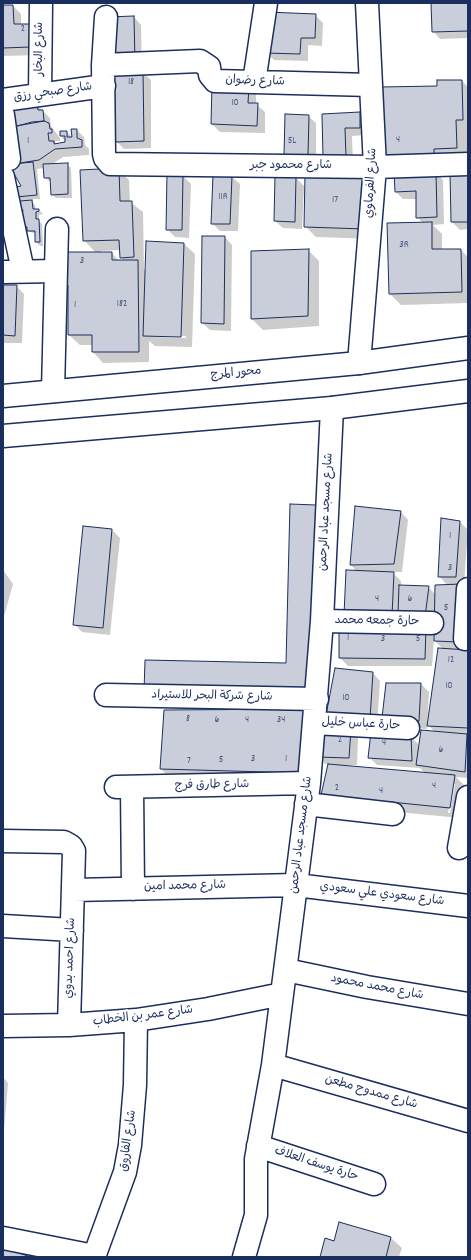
<!DOCTYPE html>
<html>
<head>
<meta charset="utf-8">
<style>
  body { margin:0 }
  #map { position:relative; width:471px; height:1260px; overflow:hidden; background:#fff; font-family:Dekko,sans-serif }
  canvas { display:block }
  .frame { position:absolute; inset:0; border:4px solid #1b2f5e; pointer-events:none }
</style>
</head>
<body>
<div id="map">
<canvas width="471" height="1260"></canvas>
<div class="frame"></div>
</div>
<script>
const ctx = document.querySelector('canvas').getContext('2d');
ctx.lineJoin = 'round';
function fill(path, color) { ctx.fillStyle = color; ctx.fill(path, 'evenodd'); }
const shape = rows => new Path2D(rows.map(r => 'M' + r).join(''));
function trace(path, color, width, dash) { ctx.strokeStyle = color; ctx.lineWidth = width; ctx.lineCap = dash ? 'butt' : 'round'; ctx.setLineDash(dash || []); ctx.stroke(path); }
function write(font, color, halo, rows, align = 'center') {
  ctx.font = font + ' Dekko,"Playpen Sans Arabic",sans-serif'; ctx.lineWidth = 4; ctx.setLineDash([]); ctx.textBaseline = 'middle'; ctx.strokeStyle = halo; ctx.fillStyle = color; for (const [text, x, y, turn = 0] of rows) {
    ctx.save(); ctx.translate(x, y); ctx.rotate((+turn || 0) * Math.PI / 180); ctx.textAlign = isNaN(turn) ? turn : align; if (halo) ctx.strokeText(text, 0, 0); ctx.fillText(text, 0, 0); ctx.restore();
  }
}
fill(shape([
  [432,3,468,3,468,38,440,39,433,31],
  [3,6,13,6,21,14,21,25,38,55,3,56],
  [315,15,323,23,322,46,308,45,308,61,274,60,266,52],
  [134,17,141,25,142,72,151,80,151,148,124,149,116,141],
  [462,81,468,87,467,158,393,166,382,155,439,87],
  [248,86,256,94,256,104,265,112,265,133,220,132,212,124],
  [32,100,50,118,51,126,60,138,60,141,55,141,56,145,66,143,61,136,67,132,73,138,77,130,84,137,85,145,89,149,89,155,63,157,51,165,67,164,71,168,72,198,56,198,52,194,51,181,49,181,45,177,44,168,37,169,40,199,30,199,35,205,36,210,39,210,43,214,39,215,39,221,42,224,43,246,40,246,36,242,36,234,25,230,24,211,21,208,23,202,17,196,23,187,23,164,11,127],
  [359,114,367,121,367,135,352,136,353,164,324,157,323,115],
  [308,116,316,123,316,163,293,162,285,154],
  [118,169,129,180,130,202,143,212,144,270,146,270,147,242,184,244,195,254,192,347,155,346,149,341,149,362,103,363,93,352,93,345,80,345,69,335,69,290,64,285,96,253,84,240],
  [120,250,121,257,124,261,119,261,112,253,101,253,101,251],
  [154,335,186,336,186,338,154,337],
  [435,172,443,180,444,224,433,225,442,234,442,250,461,250,468,257,468,303,401,305,390,294,423,223,417,217,417,199,403,199,396,192],
  [468,173,468,229,460,230,452,222],
  [306,175,376,239,316,237,305,226],
  [183,176,191,184,189,238,175,237,167,229],
  [232,177,240,184,238,231,220,231,212,223],
  [296,178,304,186,302,229,283,228,275,221],
  [225,237,232,245,231,331,210,330,202,323],
  [308,250,319,261,319,326,263,330,252,319],
  [3,286,16,286,24,294,22,343,3,343],
  [355,507,401,512,408,520,402,572,392,572,401,581,401,586,428,587,436,595,447,585,439,576,460,522,468,530,464,584,465,651,468,651,468,778,456,777,466,787,461,818,333,806,323,795,329,764,325,764,318,757,316,785,174,782,161,769,350,730,358,738,357,765,342,765,342,766,425,773,420,768,377,765,369,757,410,736,418,744,418,749,435,732,429,726,443,649,434,640,432,666,348,666,340,658,426,628,435,637,435,610,434,610,432,624,400,623,351,565],
  [453,784,455,784,450,813,448,813],
  [112,530,120,538,110,635,82,632,74,624],
  [3,570,13,584,3,620],
  [373,673,380,681,377,727,335,723],
  [421,684,429,692,427,729,391,725],
  [3,1077,8,1083,3,1142],
  [340,1223,391,1238,402,1248,399,1257,321,1257,334,1242]
]), '#0003');
const building = shape([
  [431,3,468,3,468,31,432,32,431,3],
  [3,5,13,5,14,24,30,24,30,47,3,48,3,5],
  [266,12,316,14,315,38,301,38,300,54,265,53,266,12],
  [134,16,135,63,109,64,107,17,134,16],
  [143,71,144,141,115,142,114,102,105,102,104,72,143,71],
  [437,80,462,80,463,120,456,120,457,148,434,149,434,154,381,155,380,87,437,86,437,80],
  [212,84,249,85,248,103,258,103,257,126,211,124,212,84],
  [8,100,37,106,38,110,43,110,44,121,32,122,10,128,8,100],
  [360,112,360,128,345,128,346,157,323,158,322,114,360,112],
  [285,114,309,115,308,155,284,155,285,114],
  [44,121,49,123,50,129,52,129,52,133,48,133,49,141,54,141,54,144,65,142,65,136,60,136,60,131,67,131,67,137,72,137,71,129,77,129,77,138,82,140,82,147,55,149,39,160,20,163,19,151,17,151,16,126,44,121],
  [33,162,37,195,16,197,15,187,21,186,13,172,12,164,33,162],
  [68,163,68,194,51,195,50,178,44,178,43,164,68,163],
  [119,168,120,201,132,201,134,257,120,258,119,240,83,241,80,170,119,168],
  [436,171,437,217,416,218,416,191,395,192,394,172,436,171],
  [450,172,468,172,468,222,451,222,450,172],
  [167,174,183,175,182,230,166,230,167,174],
  [305,174,367,176,366,229,304,227,305,174],
  [213,175,232,176,230,224,211,224,213,175],
  [275,176,296,177,295,222,274,221,275,176],
  [32,200,33,209,39,209,39,211,36,212,36,219,39,219,40,242,35,242,35,231,27,231,27,227,21,227,20,223,23,210,20,209,20,201,32,200],
  [432,222,432,249,461,249,462,292,389,294,387,223,432,222],
  [202,236,225,236,224,324,201,323,202,236],
  [146,241,184,243,181,337,143,336,146,241],
  [309,249,308,316,251,319,251,251,309,249],
  [62,252,112,252,112,260,138,260,139,352,92,352,92,335,68,335,68,285,63,285,62,252],
  [3,285,17,285,15,336,3,335,3,285],
  [290,504,316,505,312,695,144,692,145,660,286,663,290,504],
  [355,506,401,511,394,564,350,565,355,506],
  [441,518,460,521,456,577,438,577,441,518],
  [83,526,112,529,103,628,73,625,83,526],
  [346,570,394,572,392,616,344,615,346,570],
  [461,584,458,642,434,641,435,585,461,584],
  [399,585,429,586,425,617,398,614,399,585],
  [339,625,426,627,425,659,339,658,339,625],
  [438,648,468,650,468,728,427,726,438,648],
  [335,668,373,672,370,719,326,715,335,668],
  [386,683,421,683,419,721,382,718,386,683],
  [309,709,303,773,160,769,164,710,309,709],
  [320,728,351,729,349,758,317,757,320,728],
  [421,730,467,734,465,772,416,765,421,730],
  [371,732,411,735,412,761,368,758,371,732],
  [328,764,455,775,450,808,321,795,328,764],
  [339,1222,391,1237,386,1257,320,1257,325,1238,334,1241,339,1222],
  [3,1248,28,1256,27,1257,3,1257,3,1248]
]);
fill(building, '#caceda');
trace(building, '#1b2f5e', 1);
const minor = shape([
  [106,17,103,65,104,154,105,158,110,164,375,167,468,164],
  [103,65,200,61,209,67,210,75,215,81,371,85],
  [254,82,266,3],
  [40,95,41,3],
  [3,100,104,86],
  [3,115,9,159],
  [3,177,23,271],
  [3,272,56,271],
  [359,363,375,167,367,3],
  [53,391,57,229],
  [322,621,432,623],
  [465,639,468,589],
  [106,695,317,699],
  [314,723,408,728],
  [116,787,309,783],
  [132,787,133,889],
  [306,804,393,814],
  [3,841,64,842,71,846,74,851,69,1025],
  [459,848,468,797],
  [74,890,296,885,468,906],
  [3,926,72,930],
  [286,970,367,987,468,1004],
  [3,1026,69,1025,136,1020,208,1009,282,994],
  [273,1065,468,1121],
  [258,1146,374,1184],
  [3,1238,94,1256],
  [94,1257,125,1172,130,1145,135,1085,136,1020],
  [244,1257,256,1215,256,1159,273,1065,309,783,322,621,332,408]
]);
const secondary = shape([
  [3,396,359,363,468,348],
  [3,436,332,408,468,391]
]);
trace(minor, '#1b2f5e', 25);
trace(secondary, '#1b2f5e', 25);
trace(minor, '#fff', 22);
trace(secondary, '#fff', 22);
write('10px', '#47577d', null, [
  ["2",23,30],
  ["18",131,83],
  ["10",235,104],
  ["4",398,141],
  ["1",28,142],
  ["5L",292,142],
  ["11R",223,198],
  ["17",335,201],
  ["3R",404,246],
  ["3",82,262],
  ["182",122,305],
  ["1",75,306],
  ["1",450,537],
  ["3",450,569],
  ["4",377,600],
  ["6",410,600],
  ["5",446,609],
  ["1",348,639],
  ["3",383,640],
  ["5",418,640],
  ["12",451,661],
  ["10",449,687],
  ["10",346,699],
  ["8",188,720],
  ["6",217,721],
  ["4",247,721],
  ["34",281,721],
  ["2",340,741],
  ["4",384,744],
  ["6",441,751],
  ["3",253,760],
  ["1",286,760],
  ["5",221,761],
  ["7",189,762],
  ["4",434,787],
  ["2",337,789],
  ["4",381,792]
]);
write('12px', '#1b2f5e', '#fff', [
  ["شارع البخار",40,49,-90],
  ["شارع رضوان",255,82,2],
  ["شارع صبحي رزق",53,93,-8],
  ["شارع محمود جبر",291,166],
  ["شارع الفرماوي",372,183,-87],
  ["محور المرج",236,374,-5],
  ["شارع مسجد عباد الرحمن",327,512,-87],
  ["حارة جمعه محمد",377,622,1],
  ["شارع شركة البحر للاستيراد",212,697,1],
  ["حارة عباس خليل",361,725,3],
  ["شارع طارق فرج",212,786,-1],
  ["شارع مسجد عباد الرحمن",302,835,-83],
  ["شارع محمد امين",185,887,-1],
  ["شارع سعودي علي سعودي",382,895,7],
  ["شارع احمد بدوي",71,958,-88],
  ["شارع محمد محمود",377,988,11],
  ["شارع عمر بن الخطاب",143,1017,-7],
  ["شارع ممدوح مطعن",371,1093,16],
  ["شارع الفاروق",129,1141,-82],
  ["حارة يوسف العلاف",316,1165,18]
]);
</script>
</body>
</html>
